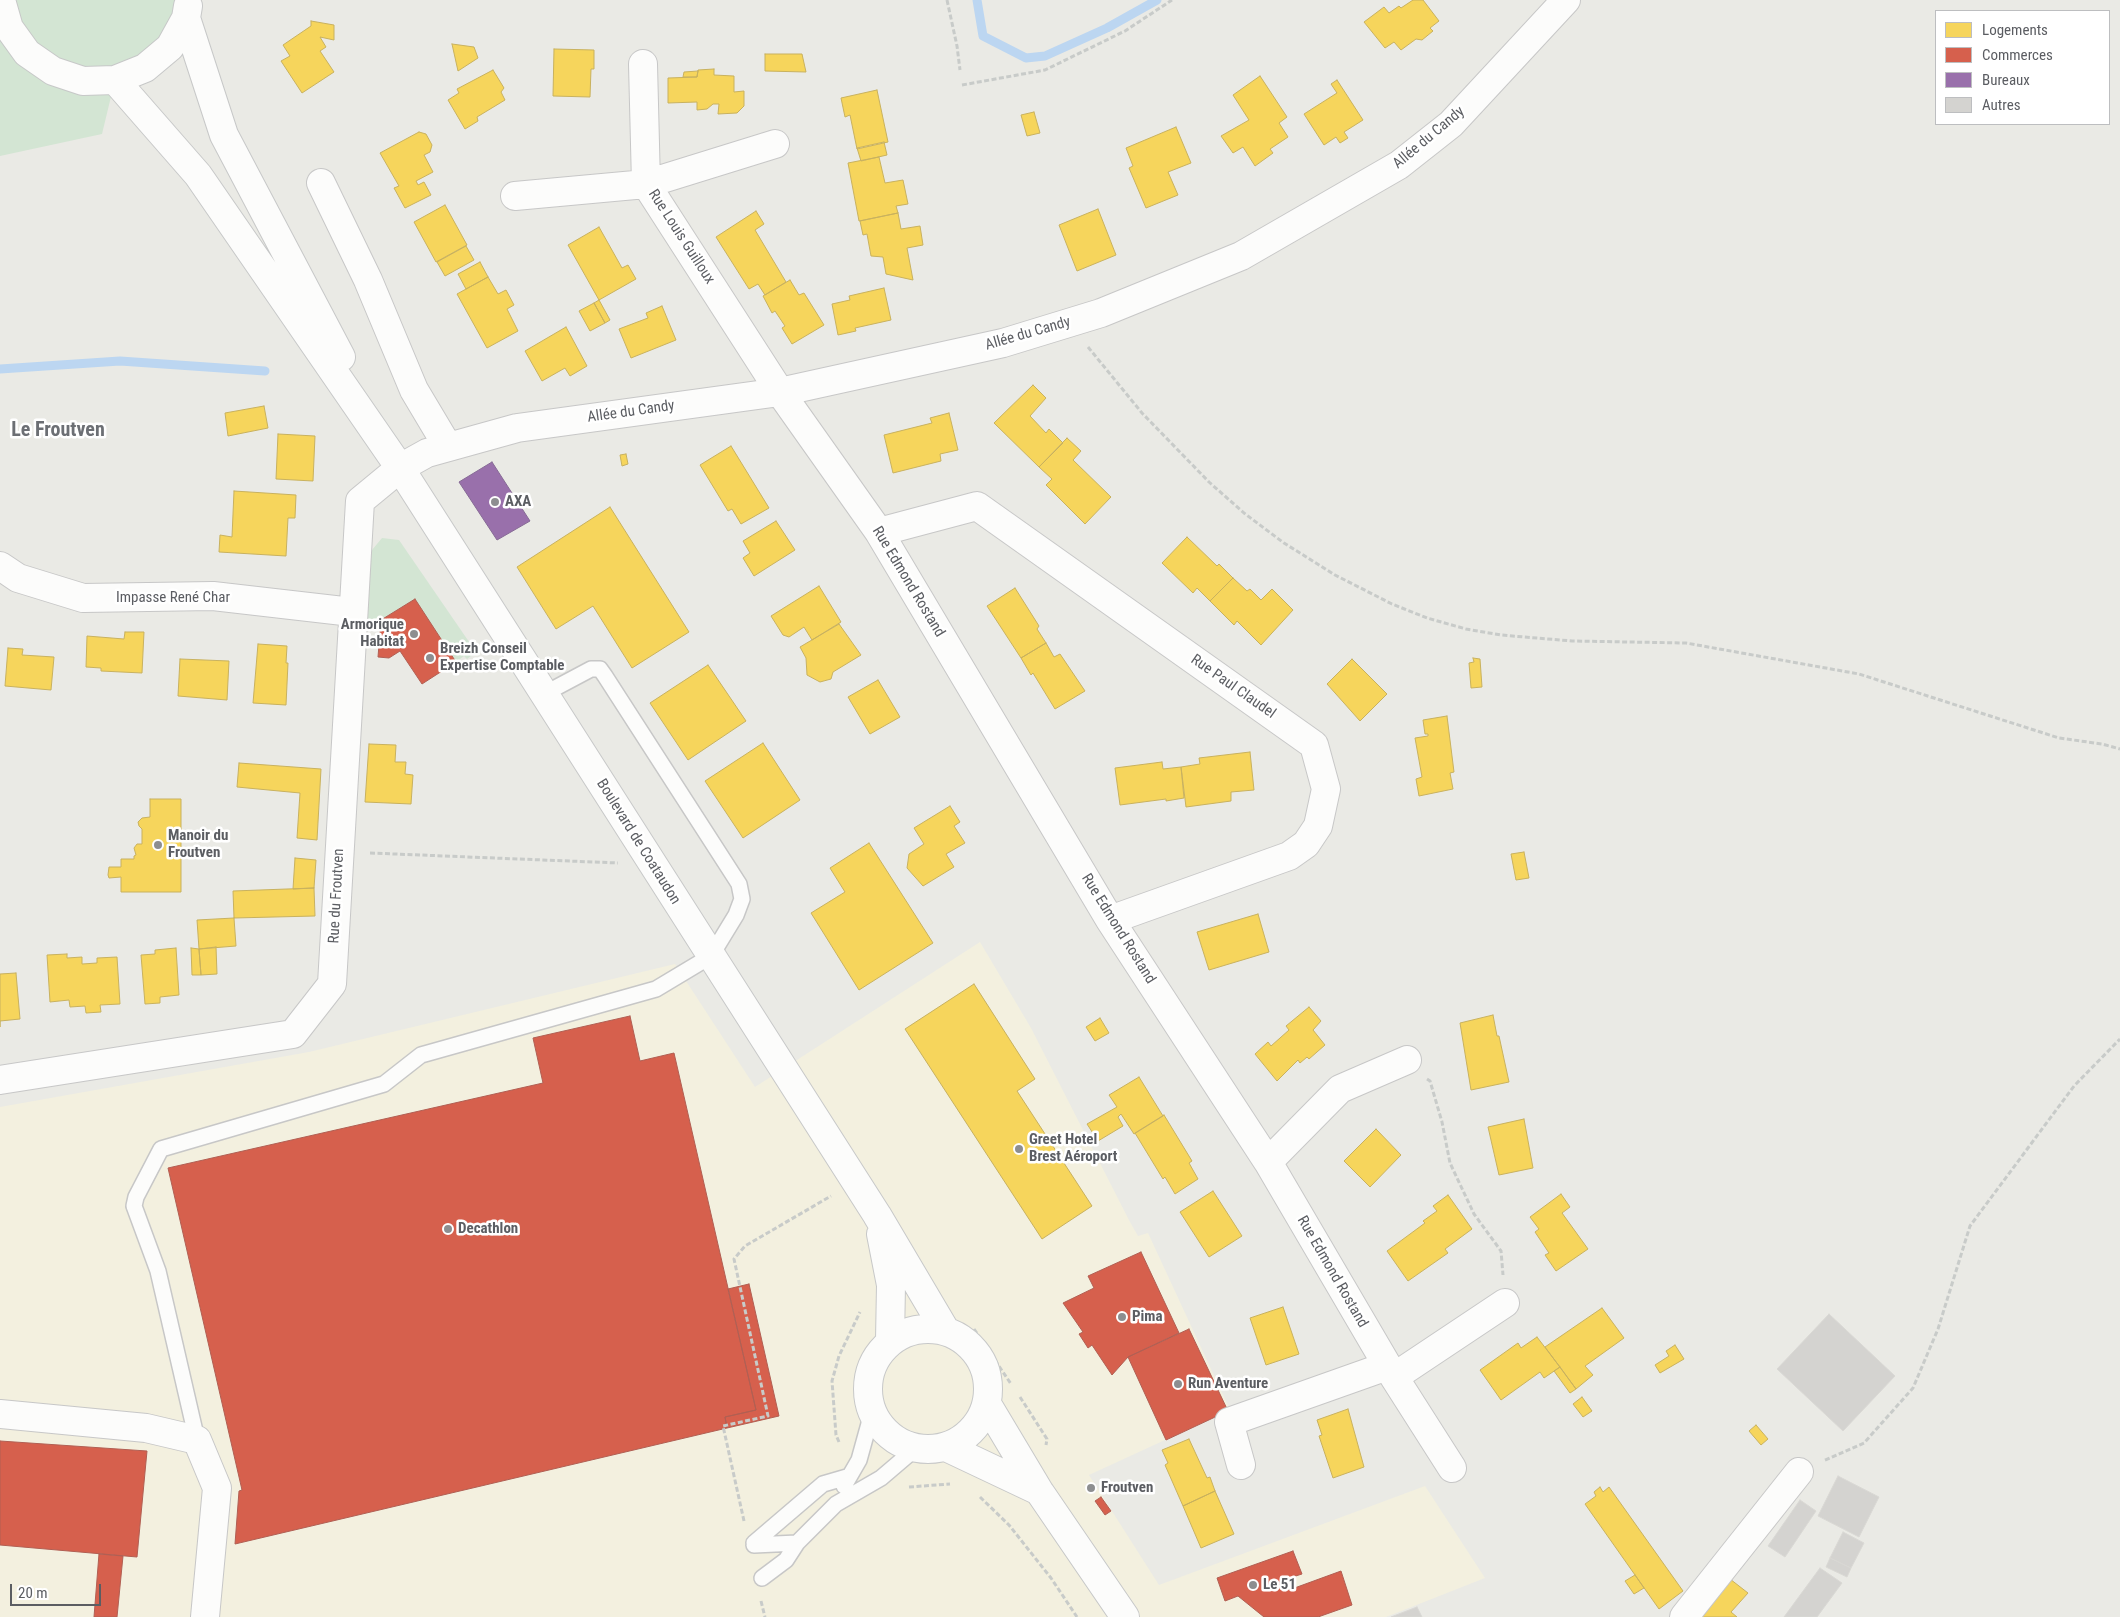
<!DOCTYPE html>
<html>
<head>
<meta charset="utf-8">
<style>
  body { margin:0 }
  #map { position:relative; width:2120px; height:1617px; overflow:hidden; background:#eaeae5; font-family:"Roboto Condensed",sans-serif }
  canvas { display:block }
  .legend { position:absolute; left:1935px; top:10px; width:175px; height:115px; box-sizing:border-box; background:#fff; border:1px solid #bdbec0; margin:0; padding:6px 9px; list-style:none; font-size:15px; color:#5b5d62 }
  .legend li { display:flex; align-items:center; gap:10px; height:25px }
  .legend b { width:25px; border:1px solid #bdbec0 }
  .scale { position:absolute; left:10px; top:1584px; width:91px; height:22px; box-sizing:border-box; border:2px solid #5b5d62; border-top:0; padding-left:6px; font-size:15px; line-height:18px; white-space:nowrap; color:#5b5d62; -webkit-text-stroke:4px #fff; paint-order:stroke }
</style>
</head>
<body>
<div id="map">
<canvas width="2120" height="1617"></canvas>
<ul class="legend">
<li><b style="height:14px;background:#f6d55c"></b>Logements</li>
<li><b style="height:14px;background:#d6604d"></b>Commerces</li>
<li><b style="height:14px;background:#9970ab"></b>Bureaux</li>
<li><b style="height:14px;background:#d4d3d0"></b>Autres</li>
</ul>
<div class="scale">20 m</div>
</div>
<script>
const ctx = document.querySelector('canvas').getContext('2d');
ctx.lineJoin = 'round';
function fill(path, color) { ctx.fillStyle = color; ctx.fill(path, 'evenodd'); }
const shape = rows => new Path2D(rows.map(r => 'M' + r).join(''));
function trace(path, color, width, dash) { ctx.strokeStyle = color; ctx.lineWidth = width; ctx.lineCap = dash ? 'butt' : 'round'; ctx.setLineDash(dash || []); ctx.stroke(path); }
function write(font, color, halo, rows, align = 'center') {
  ctx.font = font + ' "Roboto Condensed",sans-serif'; ctx.lineWidth = 5; ctx.setLineDash([]); ctx.textBaseline = 'middle'; ctx.strokeStyle = halo; ctx.fillStyle = color; for (const [text, x, y, turn = 0] of rows) {
    ctx.save(); ctx.translate(x, y); ctx.rotate((+turn || 0) * Math.PI / 180); ctx.textAlign = isNaN(turn) ? turn : align; if (halo) ctx.strokeText(text, 0, 0); ctx.fillText(text, 0, 0); ctx.restore();
  }
}
fill(shape([
  [980,942,1031,1028,1130,1222,1138,1236,1148,1233,1230,1410,1089,1475,1159,1585,1425,1486,1485,1578,1386,1617,0,1617,0,1107,309,1052,675,964,755,1087]
]), '#f3f0df');
fill(shape([
  [0,0,189,0,186,18,115,80,102,134,0,156],
  [382,538,399,540,476,652,467,659,464,656,456,662,415,600,381,620,364,619,368,563,372,550]
]), '#d3e5d3');
const homes = shape([
  [1413,0,1423,0,1439,21,1430,28,1433,31,1422,40,1416,39,1401,50,1394,42,1385,48,1364,22,1384,7,1389,13,1399,6,1401,8,1413,0],
  [311,21,334,25,334,40,320,37,326,47,320,51,334,72,302,93,281,61,290,56,283,45,311,26,311,21],
  [452,44,474,47,478,58,458,71,452,44],
  [554,49,594,50,594,69,591,69,590,97,553,96,554,49],
  [765,54,802,54,806,72,765,71,765,54],
  [714,69,714,75,734,76,734,92,744,91,744,106,737,113,718,114,719,104,713,104,707,109,697,110,697,102,668,103,668,78,697,77,698,70,714,69],
  [493,70,504,88,501,92,505,100,477,117,478,121,465,129,448,100,459,93,457,89,493,70],
  [698,71,697,77,683,77,684,72,698,71],
  [1260,76,1287,117,1279,123,1288,137,1270,149,1273,153,1255,166,1243,147,1233,153,1221,136,1249,120,1233,95,1260,76],
  [1337,80,1363,120,1344,132,1348,138,1340,143,1336,137,1324,145,1304,114,1337,93,1331,84,1337,80],
  [877,90,888,142,857,149,850,115,845,117,841,98,877,90],
  [1034,112,1040,133,1027,136,1021,115,1034,112],
  [1176,127,1191,163,1168,172,1178,195,1146,208,1129,168,1133,166,1126,148,1176,127],
  [419,132,426,134,432,145,430,152,424,155,433,172,416,181,418,185,424,182,431,195,405,208,394,188,399,186,380,153,419,132],
  [884,142,887,155,861,161,857,148,884,142],
  [879,157,885,183,903,180,908,204,896,206,898,213,859,221,848,163,879,157],
  [445,205,467,245,436,262,414,222,445,205],
  [1098,209,1116,255,1077,271,1059,225,1098,209],
  [756,211,764,224,755,230,786,282,765,295,758,284,749,289,716,237,756,211],
  [898,213,901,229,920,226,923,245,907,248,913,280,886,274,883,257,871,256,867,234,863,235,860,221,898,213],
  [599,227,622,268,628,265,636,279,599,300,568,245,599,227],
  [466,246,474,260,445,276,437,262,466,246],
  [480,262,488,277,466,289,458,274,480,262],
  [488,277,498,294,506,290,514,305,507,309,518,331,487,348,457,294,488,277],
  [790,280,799,295,804,293,824,325,792,344,782,328,785,326,775,311,772,313,763,296,790,280],
  [884,288,891,320,855,328,856,331,838,335,832,304,850,300,849,296,884,288],
  [599,300,610,320,605,323,594,303,599,300],
  [594,303,605,323,590,331,579,311,594,303],
  [662,306,676,340,631,358,619,329,648,318,646,313,662,306],
  [566,327,587,366,570,376,565,368,542,381,525,351,566,327],
  [1033,385,1046,398,1030,416,1046,433,1049,429,1063,443,1039,467,994,423,1033,385],
  [264,406,268,428,228,436,225,413,264,406],
  [949,413,958,450,940,454,941,461,893,473,884,435,932,423,930,418,949,413],
  [278,434,315,436,313,481,276,479,278,434],
  [1067,438,1081,451,1073,460,1111,497,1085,524,1046,485,1052,479,1039,467,1067,438],
  [731,446,769,508,741,524,732,509,728,511,700,465,731,446],
  [626,454,628,464,622,466,620,455,626,454],
  [234,491,296,495,295,518,288,518,286,556,219,552,220,535,232,537,234,491],
  [610,507,689,632,632,668,593,606,556,629,517,567,610,507],
  [776,521,795,550,754,576,743,558,750,553,743,541,776,521],
  [1187,537,1217,566,1219,564,1233,578,1210,601,1197,588,1193,593,1162,563,1187,537],
  [1233,578,1247,591,1250,589,1261,600,1272,589,1293,610,1261,645,1237,621,1234,625,1210,601,1233,578],
  [819,586,841,622,812,640,804,627,789,637,783,635,771,616,819,586],
  [1015,588,1039,626,1037,629,1046,643,1021,658,987,606,1015,588],
  [839,624,861,655,833,672,831,679,820,682,807,675,806,658,800,647,839,624],
  [125,632,144,632,142,673,101,671,101,668,86,667,87,636,124,639,125,632],
  [1046,643,1054,657,1060,654,1085,691,1055,709,1033,673,1031,675,1021,658,1046,643],
  [258,644,287,646,286,663,288,663,286,705,253,703,258,644],
  [8,648,23,649,22,655,54,657,51,690,5,686,8,648],
  [1473,658,1480,659,1482,687,1471,688,1469,663,1474,662,1473,658],
  [180,659,229,661,227,700,178,696,180,659],
  [1352,659,1387,694,1360,721,1327,684,1352,659],
  [708,665,746,721,688,760,650,703,708,665],
  [878,680,900,717,870,734,848,697,878,680],
  [1447,716,1454,772,1450,773,1453,789,1419,796,1416,779,1422,777,1415,738,1428,736,1428,734,1425,734,1423,720,1447,716],
  [763,743,800,800,743,838,705,781,763,743],
  [369,744,396,745,395,762,406,762,405,774,413,775,411,804,365,802,369,744],
  [1250,752,1254,790,1231,792,1231,801,1186,807,1181,767,1200,764,1199,758,1250,752],
  [1162,762,1163,769,1181,767,1184,798,1166,801,1166,799,1120,805,1115,768,1162,762],
  [239,763,321,769,317,840,297,838,300,793,237,787,239,763],
  [150,799,181,799,181,892,121,892,121,877,109,878,108,875,109,867,121,867,121,859,134,859,134,856,136,855,134,848,137,844,142,844,142,829,139,826,138,822,142,818,150,817,150,799],
  [950,806,960,822,954,826,965,843,946,854,954,867,923,886,907,868,909,854,924,844,914,828,950,806],
  [869,843,933,943,859,990,811,913,845,892,830,868,869,843],
  [1524,852,1529,878,1516,880,1511,854,1524,852],
  [295,858,316,860,314,888,293,889,295,858],
  [314,888,315,916,234,918,233,891,314,888],
  [1258,914,1269,952,1209,970,1197,932,1258,914],
  [234,918,236,946,199,949,197,920,234,918],
  [216,947,217,974,201,975,199,949,216,947],
  [176,948,179,995,160,997,160,1003,145,1004,141,955,155,954,155,950,176,948],
  [191,948,199,949,201,975,192,975,191,948],
  [67,954,67,958,82,957,82,964,97,963,97,958,117,957,120,1004,100,1005,101,1012,86,1013,85,1006,70,1007,69,1000,50,1002,47,955,67,954],
  [16,973,20,1019,0,1021,0,1027,0,974,16,973],
  [974,984,1035,1079,1017,1091,1092,1206,1042,1239,905,1029,974,984],
  [1309,1007,1321,1021,1313,1030,1325,1045,1309,1059,1307,1057,1300,1063,1298,1060,1277,1081,1255,1054,1268,1042,1271,1046,1289,1030,1286,1026,1309,1007],
  [1493,1015,1497,1036,1499,1036,1509,1082,1471,1090,1460,1023,1493,1015],
  [1100,1018,1109,1033,1095,1041,1086,1027,1100,1018],
  [1139,1077,1163,1116,1134,1134,1121,1114,1118,1117,1123,1126,1098,1141,1087,1124,1117,1107,1109,1095,1139,1077],
  [1164,1115,1192,1161,1189,1163,1198,1179,1175,1194,1165,1177,1163,1179,1135,1133,1164,1115],
  [1524,1119,1533,1168,1499,1175,1488,1127,1524,1119],
  [1376,1129,1401,1155,1370,1187,1344,1161,1376,1129],
  [1213,1191,1242,1236,1209,1257,1180,1212,1213,1191],
  [1561,1194,1570,1207,1562,1213,1588,1249,1556,1271,1545,1255,1549,1253,1535,1232,1539,1229,1530,1217,1561,1194],
  [1448,1195,1472,1229,1445,1249,1448,1253,1408,1281,1387,1251,1425,1223,1423,1221,1437,1211,1433,1206,1448,1195],
  [1283,1307,1299,1354,1266,1365,1250,1318,1283,1307],
  [1602,1308,1624,1338,1585,1366,1593,1375,1576,1389,1545,1347,1602,1308],
  [1537,1337,1560,1367,1544,1378,1540,1372,1501,1400,1480,1370,1518,1343,1521,1348,1537,1337],
  [1675,1345,1684,1359,1660,1373,1655,1365,1669,1356,1666,1351,1675,1345],
  [1560,1367,1576,1389,1570,1393,1554,1371,1560,1367],
  [1582,1397,1592,1411,1583,1417,1573,1404,1582,1397],
  [1348,1409,1364,1467,1333,1478,1319,1436,1322,1435,1317,1420,1348,1409],
  [1756,1425,1768,1439,1761,1445,1749,1431,1756,1425],
  [1189,1439,1207,1478,1210,1477,1215,1491,1183,1506,1165,1465,1168,1463,1162,1450,1189,1439],
  [1600,1487,1603,1492,1609,1487,1683,1591,1659,1609,1585,1504,1596,1496,1594,1492,1600,1487],
  [1215,1491,1234,1534,1201,1548,1183,1506,1215,1491],
  [1635,1575,1644,1588,1634,1594,1625,1581,1635,1575],
  [1730,1579,1748,1593,1731,1612,1737,1617,1699,1617,1730,1579]
]);
fill(homes, '#f6d55c');
trace(homes, '#c8b15e', 1);
const shops = shape([
  [415,599,456,662,422,684,400,651,389,658,378,657,381,620,415,599],
  [630,1016,640,1061,674,1053,756,1410,725,1417,727,1428,235,1544,239,1491,242,1490,168,1168,543,1083,533,1038,630,1016],
  [1141,1252,1179,1333,1128,1357,1112,1375,1092,1345,1088,1348,1079,1334,1083,1332,1063,1303,1094,1288,1088,1276,1141,1252],
  [749,1284,779,1416,727,1428,725,1417,756,1410,728,1289,749,1284],
  [1189,1329,1228,1411,1166,1440,1128,1357,1189,1329],
  [0,1441,147,1451,137,1557,0,1545,0,1441],
  [1101,1497,1111,1511,1105,1515,1095,1501,1101,1497],
  [1293,1551,1302,1574,1286,1579,1289,1590,1341,1571,1352,1605,1318,1617,1264,1617,1238,1596,1225,1601,1217,1578,1293,1551],
  [99,1554,123,1556,117,1617,94,1617,99,1554]
]);
fill(shops, '#d6604d');
trace(shops, '#b15f53', 1);
const offices = shape([
  [492,462,530,521,497,540,459,482,492,462]
]);
fill(offices, '#9970ab');
trace(offices, '#866a95', 1);
trace(shape([
  [977,0,983,36,1026,58,1045,56,1107,28,1157,0],
  [0,369,120,361,265,371]
]), '#bcd6f1', 9);
const building = shape([
  [1829,1314,1895,1376,1843,1431,1777,1369,1829,1314],
  [1838,1476,1879,1497,1859,1537,1818,1516,1838,1476],
  [1800,1500,1816,1511,1785,1557,1768,1546,1800,1500],
  [1843,1532,1864,1543,1851,1568,1830,1558,1843,1532],
  [1830,1558,1851,1568,1847,1577,1826,1567,1830,1558],
  [1820,1568,1842,1583,1817,1617,1784,1617,1820,1568],
  [1417,1607,1422,1617,1391,1617,1417,1607]
]);
fill(building, '#d4d3d0');
trace(building, '#d9d8d4', 1);
const lane = shape([
  [197,1440,158,1271,134,1206,136,1197,161,1149,384,1084,421,1055,656,989,711,956,736,915,742,899,739,884,605,676,600,669,591,669,544,694],
  [844,1486,859,1460,872,1413],
  [754,1543,823,1484,847,1477],
  [754,1545,797,1543],
  [762,1578,786,1560,797,1543,836,1504,881,1478,915,1449]
]);
const street = shape([
  [643,64,646,184,780,392,879,532,1110,920,1268,1162,1394,1377,1452,1468],
  [321,183,368,280,414,390,448,447],
  [515,196,646,184,775,144],
  [879,532,977,506,1314,745,1326,789,1318,826,1306,844,1289,856,1110,920],
  [0,566,18,578,83,598,213,596,352,612],
  [0,1080,293,1034,332,984,360,501,400,468,427,453,517,428,780,392,1003,343,1101,313,1241,256,1399,165,1451,124,1566,0],
  [1268,1162,1340,1089,1407,1060],
  [1394,1377,1505,1303],
  [0,1414,146,1428,197,1440,217,1488,205,1617],
  [1241,1465,1229,1422,1387,1366],
  [1684,1617,1799,1472]
]);
const secondary = shape([
  [1,0,9,28,27,53,53,71,83,81,115,80,145,68,170,47,186,18,188,6],
  [186,18,224,135,341,357],
  [115,80,198,175,400,468,877,1215,945,1330],
  [881,1234,891,1285,890,1340],
  '868 1389a60 60 0 1 1 120 0a60 60 0 1 1-120 0Z',
  [987,1404,1039,1491,1125,1617],
  [946,1447,1039,1491]
]);
trace(lane, '#c7c7c7', 18);
trace(street, '#c7c7c7', 30);
trace(secondary, '#c7c8c8', 30);
trace(shape([
  [947,0,957,46,960,70],
  [962,85,1045,70,1125,31,1172,0],
  [1088,347,1142,413,1209,482,1244,513,1284,543,1335,575,1392,604,1427,618,1466,629,1501,635,1572,641,1686,643,1859,674,2059,738,2102,744,2120,749],
  [370,853,618,863],
  [1427,1079,1430,1081,1442,1122,1450,1163,1474,1214,1501,1251,1503,1275],
  [974,1329,1011,1384],
  [1020,1397,1047,1439,1046,1445],
  [839,1442,836,1435,832,1381,839,1356,860,1312],
  [1825,1460,1864,1443,1913,1388,1938,1329,1970,1226,2074,1086,2120,1039],
  [909,1487,950,1484],
  [980,1497,1009,1525,1051,1578,1077,1617],
  [744,1521,723,1426,768,1416,734,1259,745,1246,831,1196],
  [761,1601,765,1617]
]), '#c8cbc9', 3, [5, 2.5]);
trace(lane, '#fcfcfb', 15);
trace(street, '#fcfcfb', 28);
trace(secondary, '#fcfcfb', 28);
for (const [x, y, r, color] of [
  [495,502,5,"#8d8e90"],
  [414,634,5,"#8d8e90"],
  [430,658,5,"#8d8e90"],
  [158,845,5,"#8d8e90"],
  [1019,1149,5,"#8d8e90"],
  [448,1229,5,"#8d8e90"],
  [1122,1317,5,"#8d8e90"],
  [1178,1384,5,"#8d8e90"],
  [1091,1488,5,"#8d8e90"],
  [1253,1585,5,"#8d8e90"]
]) { const dot = new Path2D(); dot.arc(x, y, r, 0, 2 * Math.PI); ctx.fillStyle = color; ctx.fill(dot); trace(dot, '#fff', 2); }
write('15px', '#5b5d62', '#fff', [
  ["Allée du Candy",1429,138,-40],
  ["Rue Louis Guilloux",681,237,57],
  ["Allée du Candy",1028,334,-16],
  ["Allée du Candy",631,412,-8],
  ["Rue Edmond Rostand",908,582,59],
  ["Impasse René Char",173,598],
  ["Rue Paul Claudel",1233,687,35],
  ["Boulevard de Coataudon",638,842,58],
  ["Rue du Froutven",337,896,-87],
  ["Rue Edmond Rostand",1118,929,58],
  ["Rue Edmond Rostand",1332,1272,60]
]);
write('bold 15px', '#5b5d62', '#fff', [
  ["AXA",505,502],
  ["Armorique",404,625,"right"],
  ["Habitat",404,642,"right"],
  ["Breizh Conseil",440,649],
  ["Expertise Comptable",440,666],
  ["Manoir du",168,836],
  ["Froutven",168,853],
  ["Greet Hotel",1029,1140],
  ["Brest Aéroport",1029,1157],
  ["Decathlon",458,1229],
  ["Pima",1132,1317],
  ["Run Aventure",1188,1384],
  ["Froutven",1101,1488],
  ["Le 51",1263,1585]
], 'left');
write('bold 20px', '#6c6f74', '#fff', [
  ["Le Froutven",58,431]
]);
</script>
</body>
</html>
